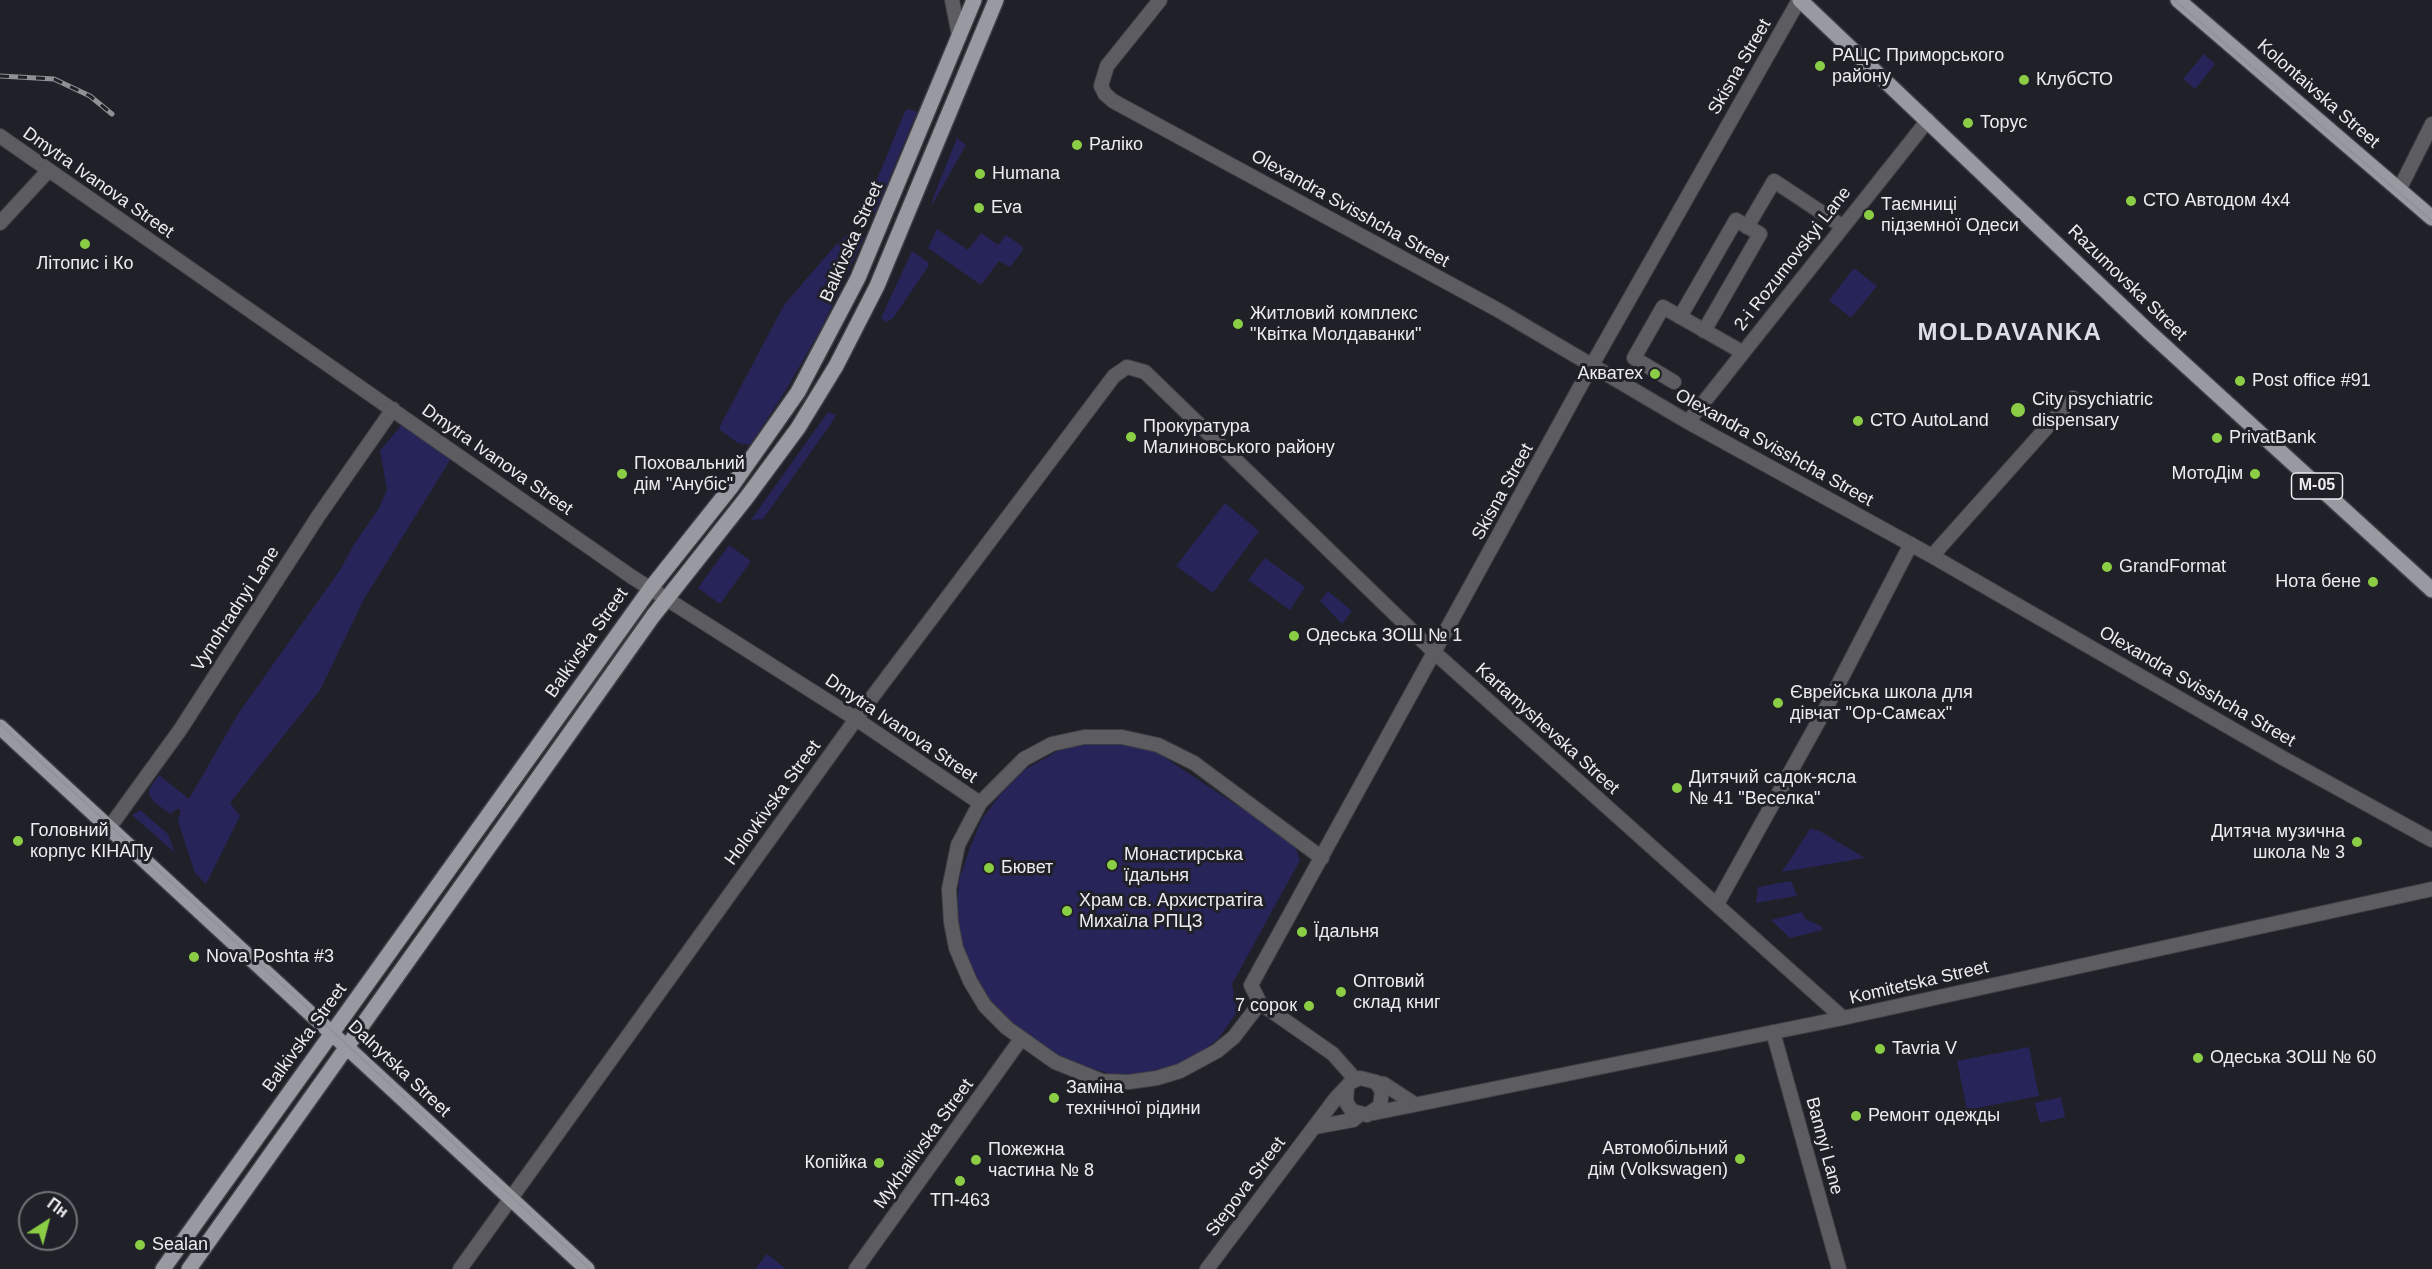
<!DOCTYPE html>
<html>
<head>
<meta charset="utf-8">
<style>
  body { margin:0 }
  #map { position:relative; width:2432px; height:1269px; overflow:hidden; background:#202128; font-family:Helvetica,sans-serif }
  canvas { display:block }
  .north { position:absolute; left:18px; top:1191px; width:60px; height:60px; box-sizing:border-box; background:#202128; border:2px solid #727278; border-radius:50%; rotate:36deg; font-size:16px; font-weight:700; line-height:24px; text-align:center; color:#ececf1 }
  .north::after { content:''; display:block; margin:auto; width:21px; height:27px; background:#8bce46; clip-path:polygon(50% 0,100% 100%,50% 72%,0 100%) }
</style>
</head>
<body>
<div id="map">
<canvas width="2432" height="1269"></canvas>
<div class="north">Пн</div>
</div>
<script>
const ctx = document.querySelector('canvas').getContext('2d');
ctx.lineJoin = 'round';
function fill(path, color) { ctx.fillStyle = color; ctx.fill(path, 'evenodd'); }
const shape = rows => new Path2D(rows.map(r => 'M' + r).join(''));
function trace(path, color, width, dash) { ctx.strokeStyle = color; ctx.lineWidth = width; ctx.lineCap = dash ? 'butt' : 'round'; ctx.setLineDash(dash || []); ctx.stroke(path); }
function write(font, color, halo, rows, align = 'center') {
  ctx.font = font + ' Helvetica,sans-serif'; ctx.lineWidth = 6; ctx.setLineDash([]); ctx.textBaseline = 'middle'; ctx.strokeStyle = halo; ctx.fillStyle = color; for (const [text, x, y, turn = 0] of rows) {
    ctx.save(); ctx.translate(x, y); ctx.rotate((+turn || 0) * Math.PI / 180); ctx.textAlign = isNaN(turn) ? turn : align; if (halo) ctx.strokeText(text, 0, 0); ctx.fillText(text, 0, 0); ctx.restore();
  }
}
fill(shape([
  [2204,54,2215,64,2195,89,2183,79],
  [909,109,917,112,875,213,868,210,867,204,905,111],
  [957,138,966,145,932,205,933,198],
  [937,229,968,250,981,233,998,245,1006,235,1022,246,1023,250,1010,267,999,261,981,285,928,248],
  [851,231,863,236,863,240,822,327,786,390,750,445,738,443,720,430,720,426,784,305,834,247],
  [912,251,928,262,928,267,893,318,886,322,881,318],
  [1854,268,1877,286,1851,318,1829,300],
  [828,412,836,415,833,421,763,519,751,520],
  [403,423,452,457,364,599,320,690,230,803,240,816,206,884,195,873,178,821,181,810,177,809,170,814,153,801,149,794,150,788,159,775,189,799,238,714,340,570,353,546,379,508,387,489,380,451],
  [1225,503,1259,531,1213,593,1176,566],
  [729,545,751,561,720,604,698,588],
  [1265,558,1305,587,1290,610,1248,580],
  [1328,591,1352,611,1342,624,1320,601],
  [1099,739,1144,744,1294,843,1300,860,1232,984,1237,1012,1219,1038,1199,1054,1171,1067,1140,1076,1110,1074,1048,1054,998,1012,970,966,961,939,957,910,959,880,970,848,982,819,1000,795,1023,771,1063,748],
  [140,810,168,834,175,853,132,815],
  [1810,829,1818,830,1865,858,1782,872],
  [1791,881,1797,896,1756,903,1758,887],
  [1802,912,1805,919,1821,926,1823,930,1790,938,1771,920],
  [2029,1047,2039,1096,1967,1110,1957,1061],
  [2061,1097,2065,1117,2040,1123,2035,1103],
  [767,1254,786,1269,755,1269]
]), '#27245a');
const minor = shape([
  [952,0,959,36],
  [1160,0,1107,66,1101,86,1105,94,1113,101,1498,310,1688,422,1932,556,2281,757,2432,840],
  [0,136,632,577,856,719,980,803],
  [2399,190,2432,124],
  [0,223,48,171],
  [1747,227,1774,181,1842,226],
  [1680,317,1736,220,1760,234,1704,331],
  [1674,382,1634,358,1663,307,1742,352],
  [1688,422,1928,120],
  [1932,556,2073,398],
  [109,828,180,730,319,515,393,409],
  [1717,904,1827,706,1911,544],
  [1260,1003,1234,1037,1217,1051,1180,1071,1157,1078,1129,1082,1102,1081,1055,1062,1007,1028,985,1006,970,981,956,948,951,922,949,889,958,845,980,803,1024,759,1052,744,1084,737,1122,737,1158,745,1194,763,1322,858],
  [1773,1032,1839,1269],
  [1355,1079,1333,1054,1260,1003,1251,985,1592,365,1799,0],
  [1377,1083,1384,1084,1413,1103],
  [1374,1113,1843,1018,2432,889],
  [1315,1127,1353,1120,1359,1115],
  [460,1269,864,708,1114,376,1127,367,1145,372,1435,653,1843,1018],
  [856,1269,1021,1039],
  [1207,1269,1336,1098,1351,1082,1360,1078,1376,1082,1382,1091,1380,1106,1367,1115,1352,1111,1346,1102,1347,1087]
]);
const major = shape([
  [1800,0,2149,332,2432,590],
  [2178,0,2432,218],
  [0,727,587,1269],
  [163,1269,650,589,732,486,798,392,858,278,974,0],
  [189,1269,653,616,747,497,798,428,836,366,877,286,996,0]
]);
trace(minor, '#3d3d44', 16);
trace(major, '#3d3d44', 18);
trace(minor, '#5d5d61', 14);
trace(major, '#9899a1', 15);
trace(shape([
  [2174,0,2432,221],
  [0,724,590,1269]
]), '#909197', 1.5);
const rail = shape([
  [0,76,54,79,90,96,112,114]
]);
trace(rail, '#909197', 5);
trace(rail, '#202128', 3, [9]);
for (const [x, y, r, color] of [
  [1820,66,6,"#8bce46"],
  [2024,80,6,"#8bce46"],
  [1968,123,6,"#8bce46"],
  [1077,145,6,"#8bce46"],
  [980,174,6,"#8bce46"],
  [2131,201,6,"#8bce46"],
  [979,208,6,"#8bce46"],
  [1869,215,6,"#8bce46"],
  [85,244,6,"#8bce46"],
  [1238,324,6,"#8bce46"],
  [1655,374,6,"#8bce46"],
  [2240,381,6,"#8bce46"],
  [2018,410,8,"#8bce46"],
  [1858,421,6,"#8bce46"],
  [1131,437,6,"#8bce46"],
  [2217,438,6,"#8bce46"],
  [622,474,6,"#8bce46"],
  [2255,474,6,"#8bce46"],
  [2107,567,6,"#8bce46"],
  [2373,582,6,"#8bce46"],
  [1294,636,6,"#8bce46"],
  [1778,703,6,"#8bce46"],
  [1677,788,6,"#8bce46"],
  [18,841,6,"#8bce46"],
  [2357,842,6,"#8bce46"],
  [1112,865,6,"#8bce46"],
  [989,868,6,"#8bce46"],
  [1067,911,6,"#8bce46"],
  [1302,932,6,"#8bce46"],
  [194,957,6,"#8bce46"],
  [1341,992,6,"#8bce46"],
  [1309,1006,6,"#8bce46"],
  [1880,1049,6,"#8bce46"],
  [2198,1058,6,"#8bce46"],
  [1054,1098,6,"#8bce46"],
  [1856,1116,6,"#8bce46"],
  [1740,1159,6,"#8bce46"],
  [976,1160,6,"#8bce46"],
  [879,1163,6,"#8bce46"],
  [960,1181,6,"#8bce46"],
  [140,1245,6,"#8bce46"]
]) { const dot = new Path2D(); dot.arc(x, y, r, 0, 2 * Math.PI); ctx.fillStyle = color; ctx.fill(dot); trace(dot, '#202128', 2); }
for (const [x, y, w] of [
  [2317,486,51]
]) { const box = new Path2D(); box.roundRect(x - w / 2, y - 13, w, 26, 4.5); ctx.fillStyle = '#202128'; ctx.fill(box); trace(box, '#ececf1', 1.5); }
write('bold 16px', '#ececf1', null, [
  ["М-05",2317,486]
]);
write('18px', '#ececf1', '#202128', [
  ["РАЦС Приморського",1832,56],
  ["району",1832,77],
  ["КлубСТО",2036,80],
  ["Торус",1980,123],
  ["Раліко",1089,145],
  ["Humana",992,174],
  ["СТО Автодом 4х4",2143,201],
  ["Таємниці",1881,205],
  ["підземної Одеси",1881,226],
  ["Eva",991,208],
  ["Літопис і Ко",85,264,"center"],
  ["Житловий комплекс",1250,314],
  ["\"Квітка Молдаванки\"",1250,335],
  ["Акватех",1643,374,"right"],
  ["Post office #91",2252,381],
  ["City psychiatric",2032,400],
  ["dispensary",2032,421],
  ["СТО AutoLand",1870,421],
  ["Прокуратура",1143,427],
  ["Малиновського району",1143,448],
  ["PrivatBank",2229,438],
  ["Поховальний",634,464],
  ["дім \"Анубіс\"",634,485],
  ["МотоДім",2243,474,"right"],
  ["GrandFormat",2119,567],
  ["Нота бене",2361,582,"right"],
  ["Одеська ЗОШ № 1",1306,636],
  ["Єврейська школа для",1790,693],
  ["дівчат \"Ор-Самєах\"",1790,714],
  ["Дитячий садок-ясла",1689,778],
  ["№ 41 \"Веселка\"",1689,799],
  ["Головний",30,831],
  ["корпус КІНАПу",30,852],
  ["Дитяча музична",2345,832,"right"],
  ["школа № 3",2345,853,"right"],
  ["Монастирська",1124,855],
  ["їдальня",1124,876],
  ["Бювет",1001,868],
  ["Храм св. Архистратіга",1079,901],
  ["Михаїла РПЦЗ",1079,922],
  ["Їдальня",1314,932],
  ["Nova Poshta #3",206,957],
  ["Оптовий",1353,982],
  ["склад книг",1353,1003],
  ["7 сорок",1297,1006,"right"],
  ["Tavria V",1892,1049],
  ["Одеська ЗОШ № 60",2210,1058],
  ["Заміна",1066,1088],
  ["технічної рідини",1066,1109],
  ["Ремонт одежды",1868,1116],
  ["Автомобільний",1728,1149,"right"],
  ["дім (Volkswagen)",1728,1170,"right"],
  ["Пожежна",988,1150],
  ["частина № 8",988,1171],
  ["Копійка",867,1163,"right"],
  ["ТП-463",960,1201,"center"],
  ["Sealan",152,1245]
], 'left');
write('18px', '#ececf1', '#202128', [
  ["Skisna Street",1740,67,-60],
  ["Kolontaivska Street",2318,94,41],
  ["Dmytra Ivanova Street",98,183,35],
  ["Olexandra Svisshcha Street",1350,209,29],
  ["Balkivska Street",852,242,-66],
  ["2-i Rozumovskyi Lane",1793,259,-52],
  ["Razumovska Street",2127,283,44],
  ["Olexandra Svisshcha Street",1774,448,29],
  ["Dmytra Ivanova Street",497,460,35],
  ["Skisna Street",1503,492,-61],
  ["Vynohradnyi Lane",236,609,-57],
  ["Balkivska Street",587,643,-55],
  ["Olexandra Svisshcha Street",2197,687,30],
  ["Dmytra Ivanova Street",901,729,34],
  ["Kartamyshevska Street",1547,729,42],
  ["Holovkivska Street",773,803,-54],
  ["Komitetska Street",1919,983,-13],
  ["Balkivska Street",305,1038,-54],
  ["Dalnytska Street",399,1069,43],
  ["Mykhailivska Street",924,1144,-54],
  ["Bannyi Lane",1824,1146,75],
  ["Stepova Street",1246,1187,-53]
]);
ctx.letterSpacing = '1.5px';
write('bold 24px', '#dcdde7', '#202128', [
  ["MOLDAVANKA",2010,333]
]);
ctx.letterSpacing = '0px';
</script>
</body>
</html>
